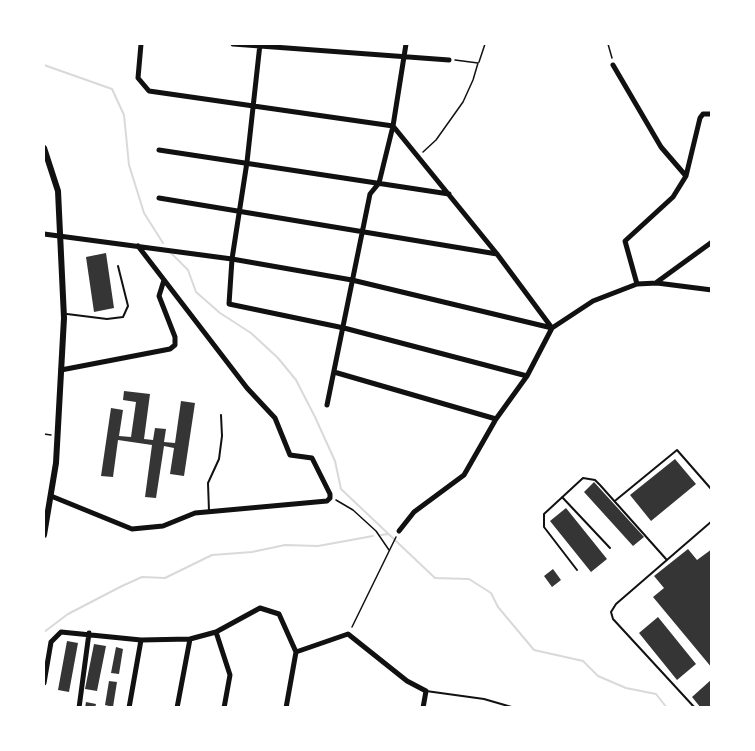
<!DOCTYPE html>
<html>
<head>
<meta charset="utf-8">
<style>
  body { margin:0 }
  #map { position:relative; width:755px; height:751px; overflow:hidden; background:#fff; font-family:"Fira Sans Condensed",sans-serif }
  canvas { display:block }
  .frame { position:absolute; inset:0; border:45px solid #fff; pointer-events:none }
</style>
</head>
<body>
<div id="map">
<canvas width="755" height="751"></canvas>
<div class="frame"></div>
</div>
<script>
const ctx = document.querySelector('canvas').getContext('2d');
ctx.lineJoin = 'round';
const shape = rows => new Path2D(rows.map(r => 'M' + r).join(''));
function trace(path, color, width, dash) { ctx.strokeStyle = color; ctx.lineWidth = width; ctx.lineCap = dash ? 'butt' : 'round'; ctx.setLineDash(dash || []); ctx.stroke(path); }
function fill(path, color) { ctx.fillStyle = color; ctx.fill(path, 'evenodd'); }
trace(shape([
  [44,65,112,89,124,115,129,165,144,213,163,243],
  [170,252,188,270,196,292,220,313,251,333,278,358,296,380,315,417,335,461,341,489,435,578,469,579,491,593,498,607,534,650,583,661,598,676,626,688,656,694,667,708],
  [381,535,388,534],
  [44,632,68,614,122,586,142,577,165,578,212,555,252,552,285,545,318,546,373,536]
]), '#d9d9d9', 2);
fill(shape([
  [106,253,114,308,94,312,86,257],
  [124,391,150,394,144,439,153,440,155,428,166,429,164,442,175,443,181,401,195,403,184,476,170,474,174,448,164,446,156,498,145,497,152,445,118,440,113,477,101,476,111,408,123,410,119,436,131,437,136,402,123,400],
  [675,459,696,484,651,521,630,495],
  [594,482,644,537,633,546,584,492],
  [566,508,607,559,591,572,550,521],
  [688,549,697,560,712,549,712,668,653,597,664,588,654,576],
  [553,569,561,580,552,587,544,576],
  [658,617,696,664,677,680,639,633],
  [67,641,78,643,69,692,58,690],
  [94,644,106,646,97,691,85,689],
  [116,647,123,649,119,674,111,673],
  [712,679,712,708,701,708,692,697],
  [109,681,117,682,113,707,105,705],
  [86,702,96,704,95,708,85,708]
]), '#353535');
trace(shape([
  [608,44,612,58],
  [479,62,485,44],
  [423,152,436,140,463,102,473,80,478,63,455,60],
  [44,434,51,435],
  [336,500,353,510,376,531,389,550],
  [352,627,396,537]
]), '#111', 1.5);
trace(shape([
  [67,314,107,319,123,317,128,306,118,266],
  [562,497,610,548],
  [616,500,677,450,712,490],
  [209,511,208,483,219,459,222,436,221,415],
  [577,570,544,527,544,514,583,478,595,480,600,485,666,559],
  [426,691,484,699,515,708],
  [695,708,613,619,611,612,616,604,712,521]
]), '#111', 2);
trace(shape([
  [141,44,138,78,149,91,393,126,497,254,552,328],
  [233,44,449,60],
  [260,44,247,162,232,259,229,304,344,328,527,376],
  [613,65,661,147,686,176],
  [159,150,449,194],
  [159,198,497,254],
  [44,234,232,259,352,280,552,328],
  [657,282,712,242],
  [637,284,625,241,673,197,686,176,700,118,703,114,712,114],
  [61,370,170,349,175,345,175,337,159,296,164,280],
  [334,372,496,419],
  [327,405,370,194,379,183,393,126,406,44],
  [51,496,132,529,163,526,195,513,327,501,330,498,330,494,312,458,290,455,275,418,247,388,138,246],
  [399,531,414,512,464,475,496,419,527,376,552,328,593,301,637,284,657,283,712,290],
  [216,632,230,675,224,708],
  [296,652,348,634,407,681,426,691,423,708],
  [44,683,51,642,61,632,141,640,190,639,216,632,260,608,279,614,296,652],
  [79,708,89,633],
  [129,708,141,640],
  [177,708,190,639],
  [286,708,296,652]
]), '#111', 5);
trace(shape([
  [44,148,58,191,64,318,56,463,44,535]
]), '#111', 6);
</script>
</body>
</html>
